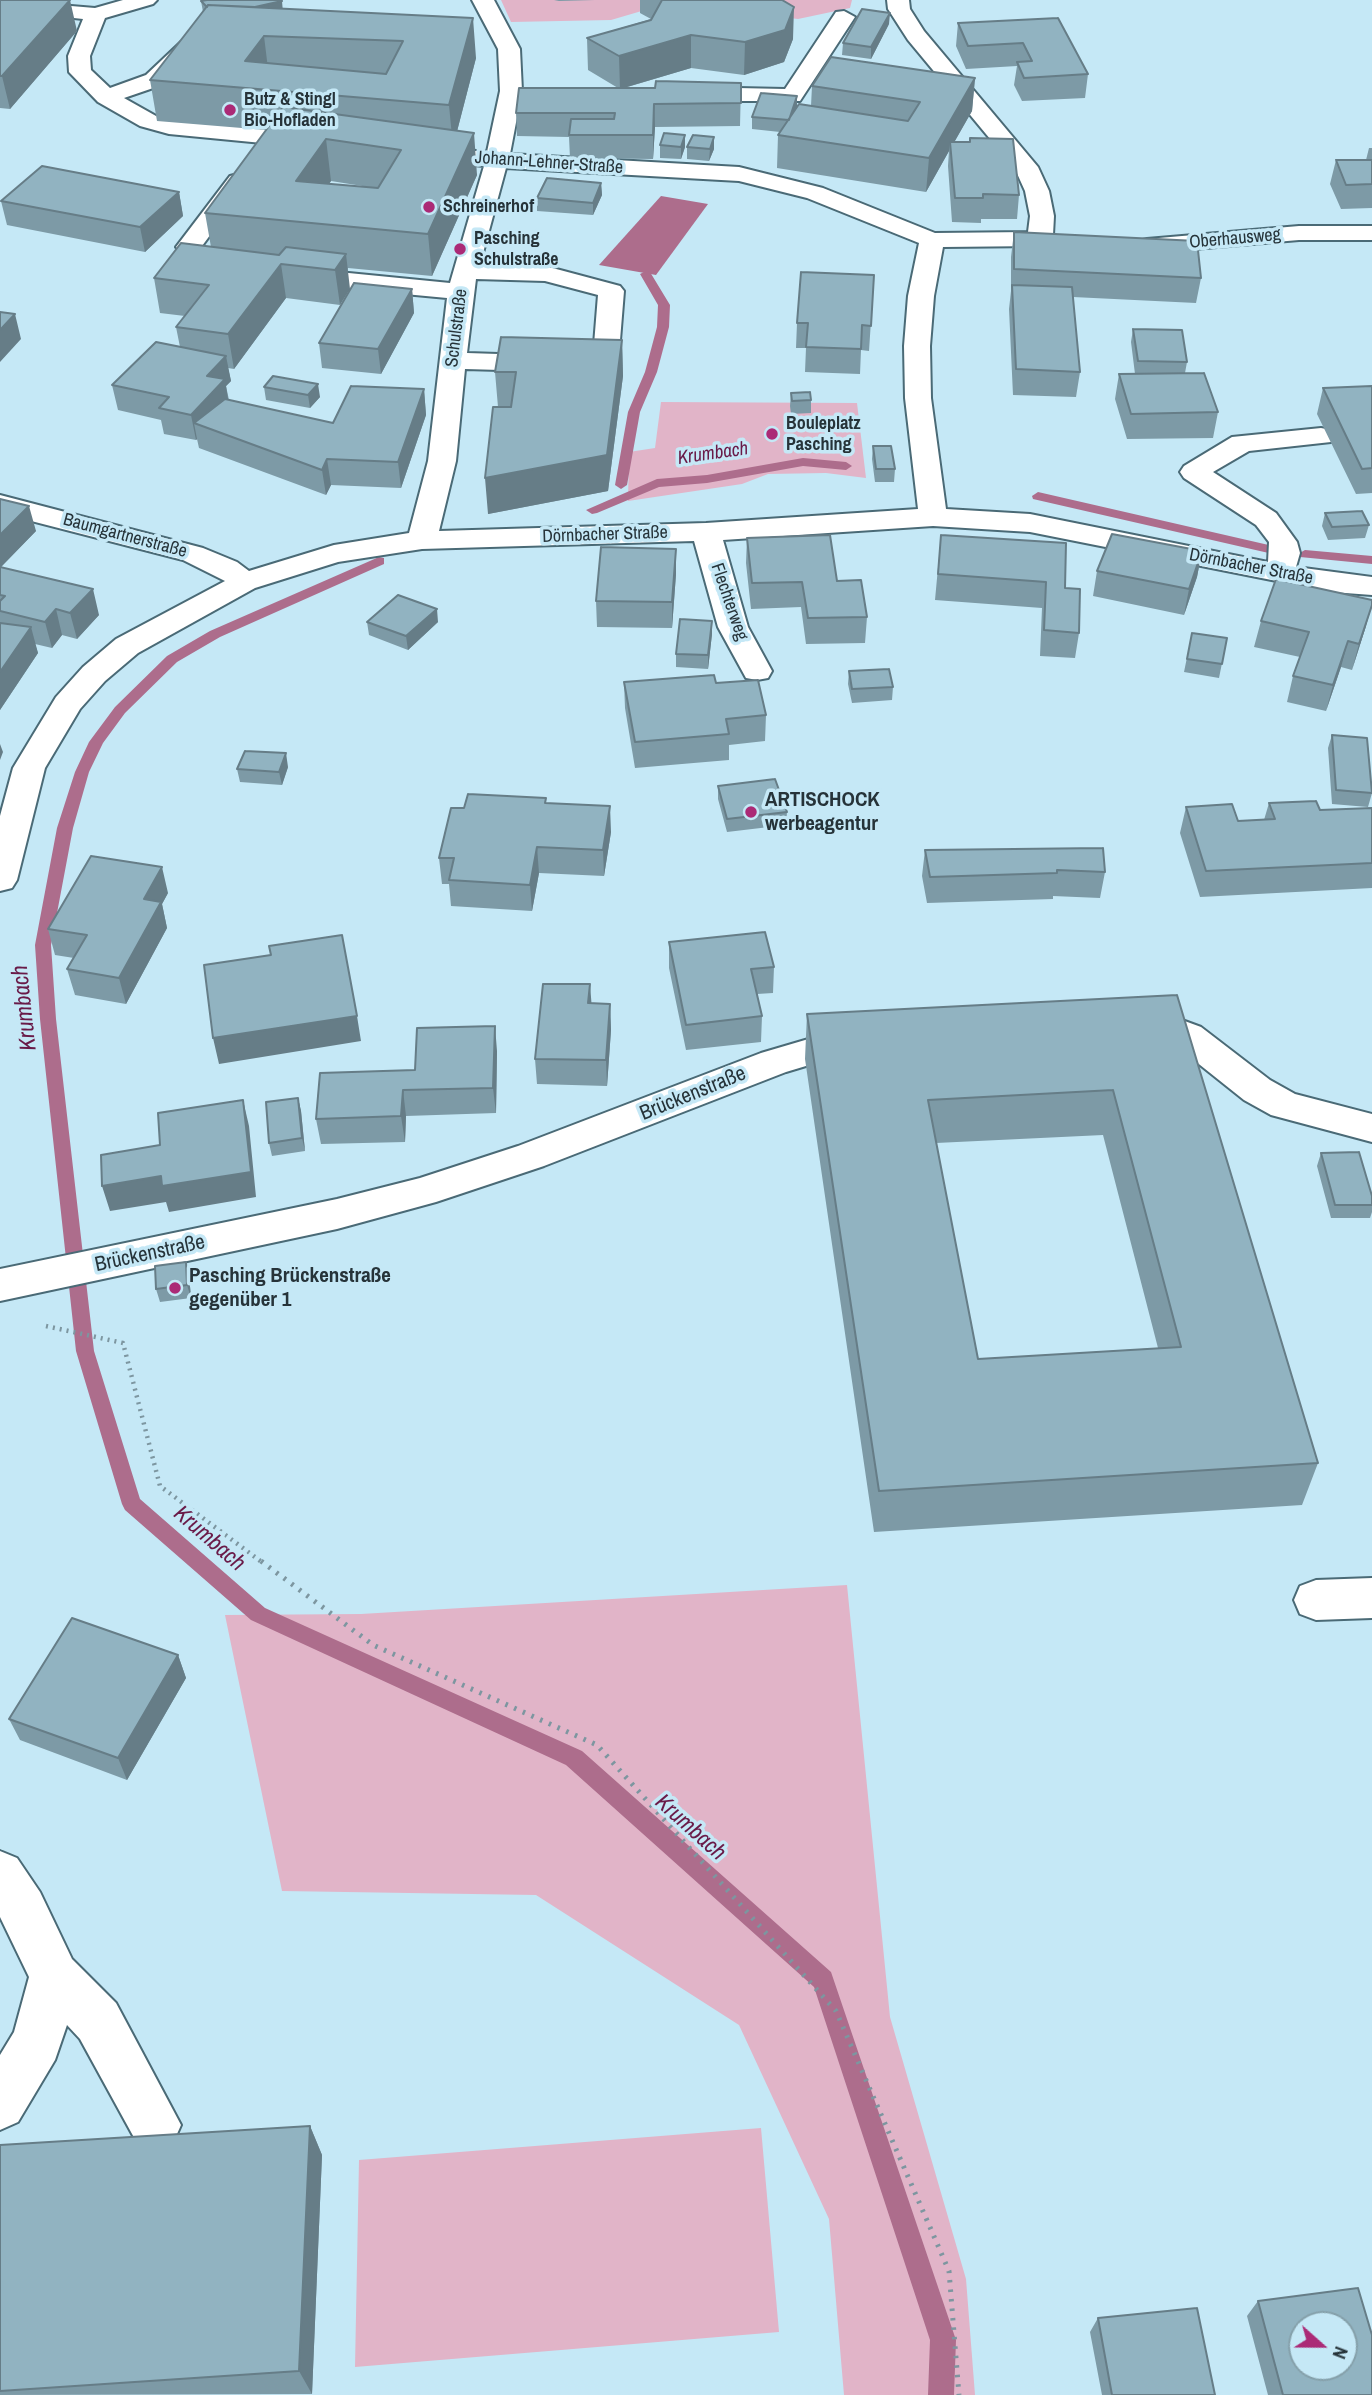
<!DOCTYPE html>
<html>
<head>
<meta charset="utf-8">
<style>
  body { margin:0 }
  #map { position:relative; width:1372px; height:2395px; overflow:hidden; background:#c5e8f6; font-family:"Archivo Narrow",sans-serif }
  canvas { display:block }
  .north { position:absolute; left:1288px; top:2311px; width:70px; height:70px; box-sizing:border-box; background:#c5e8f6; border:2px solid #85a0aa; border-radius:50%; rotate:111deg; font-size:19px; font-weight:700; line-height:28px; text-align:center; color:#263339 }
  .north::after { content:''; display:block; margin:auto; width:24px; height:32px; background:#ab2a76; clip-path:polygon(50% 0,100% 100%,50% 72%,0 100%) }
</style>
</head>
<body>
<div id="map">
<canvas width="1372" height="2395"></canvas>
<div class="north">N</div>
</div>
<script>
const ctx = document.querySelector('canvas').getContext('2d');
ctx.lineJoin = 'round';
function fill(path, color) { ctx.fillStyle = color; ctx.fill(path, 'evenodd'); }
const shape = rows => new Path2D(rows.map(r => 'M' + r).join(''));
function trace(path, color, width, dash) { ctx.strokeStyle = color; ctx.lineWidth = width; ctx.lineCap = dash ? 'butt' : 'round'; ctx.setLineDash(dash || []); ctx.stroke(path); }
function write(font, color, halo, rows, align = 'center') {
  ctx.font = font + ' "Archivo Narrow",sans-serif'; ctx.lineWidth = 7; ctx.setLineDash([]); ctx.textBaseline = 'middle'; ctx.strokeStyle = halo; ctx.fillStyle = color; for (const [text, x, y, turn = 0] of rows) {
    ctx.save(); ctx.translate(x, y); ctx.rotate((+turn || 0) * Math.PI / 180); ctx.textAlign = isNaN(turn) ? turn : align; if (halo) ctx.strokeText(text, 0, 0); ctx.fillText(text, 0, 0); ctx.restore();
  }
}
fill(shape([
  [501,0,679,0,611,20,511,22],
  [687,0,852,0,850,8,798,19,714,9],
  [661,402,857,403,866,478,826,473,768,474,742,484,628,501,629,452,655,448],
  [847,1585,890,2017,966,2279,975,2395,844,2395,829,2219,739,2025,536,1895,282,1891,225,1615,361,1614],
  [761,2128,779,2332,355,2367,359,2160]
]), '#e1b4c8');
fill(shape([
  [661,196,708,204,656,275,599,265]
]), '#ad6d8c');
fill(shape([
  [646,271,650,272,670,305,669,327,657,372,640,412,627,485,621,489,615,485,628,412,645,372,657,327,658,305,640,274,646,271],
  [803,458,846,462,852,466,846,470,803,466,707,483,659,487,597,513,592,514,586,510,657,479,707,475,803,458],
  [1038,492,1273,546,1280,550,1273,554,1033,499,1032,496,1038,492],
  [1305,550,1372,556,1372,564,1300,557,1298,554,1305,550],
  [379,557,384,558,384,564,220,637,177,662,125,713,103,743,89,772,73,828,51,945,56,1019,94,1351,140,1499,265,1608,582,1751,831,1972,956,2340,954,2395,928,2395,930,2340,814,1987,566,1765,251,1620,125,1510,122,1504,76,1351,40,1019,35,945,57,828,75,772,89,742,115,707,167,656,210,631,379,557]
]), '#ad6d8c');
const minor = shape([
  [0,0,95,8,123,0,157,0,153,4,105,18,90,56,91,70,110,88,146,75,181,42,189,40,200,47,162,85,124,98,156,116,171,120,314,134,322,136,326,141,322,146,314,148,169,134,140,126,98,102,69,72,68,56,83,19,0,10,0,0],
  [472,0,494,0,520,49,522,91,510,154,739,167,823,188,935,233,1028,232,1030,216,1025,191,1015,169,908,40,888,9,887,0,909,0,910,9,924,31,1038,167,1049,191,1054,216,1053,235,1075,241,1078,246,1075,251,1066,253,1039,246,943,247,934,296,930,346,931,398,946,509,1030,514,1268,562,1269,542,1256,525,1184,478,1180,472,1184,466,1232,437,1321,428,1331,430,1335,436,1331,442,1249,451,1213,472,1276,513,1297,542,1300,553,1296,567,1372,577,1372,595,1332,592,1030,532,933,526,723,540,748,627,772,671,768,678,757,680,746,678,718,627,694,541,422,549,338,562,255,588,138,653,105,681,80,709,45,768,17,880,12,888,0,891,0,816,13,768,56,697,83,667,116,639,225,581,183,560,0,513,0,495,203,548,237,562,249,571,334,545,409,533,428,461,447,298,298,284,289,281,285,276,289,271,298,268,450,283,484,166,422,160,414,158,410,153,414,148,422,146,487,152,500,91,498,49,472,0],
  [506,168,739,181,807,198,919,243,908,296,904,346,905,398,918,509,706,523,439,531,456,461,465,369,605,373,614,371,618,365,624,291,620,286,545,266,480,264,506,168],
  [476,279,545,281,598,295,593,357,467,353,476,279],
  [844,11,855,17,800,101,689,101,678,94,689,87,785,89,836,12,844,11],
  [238,174,246,176,250,181,202,246,215,257,240,262,243,267,240,272,231,274,198,268,176,247,230,176,238,174],
  [1299,226,1372,226,1372,240,1299,240,1147,253,1138,251,1135,246,1138,241,1147,239,1299,226],
  [1141,1005,1201,1027,1270,1080,1295,1094,1372,1114,1372,1142,1271,1115,1244,1100,1175,1045,1128,1027,1123,1018,1128,1009,1141,1005],
  [856,1025,869,1029,874,1038,869,1047,786,1072,544,1166,436,1202,337,1229,0,1301,0,1269,337,1199,420,1178,518,1146,761,1053,856,1025],
  [1372,1578,1372,1618,1316,1620,1300,1614,1294,1600,1300,1586,1316,1580,1372,1578],
  [0,1851,17,1858,40,1892,72,1959,116,2003,181,2125,173,2143,155,2151,137,2143,80,2039,67,2025,55,2060,18,2122,0,2130,0,2055,14,2032,29,1977,0,1917,0,1851]
]);
trace(minor, '#4a6a76', 4);
trace(shape([
  [46,1326,123,1343,160,1486,263,1563]
]), '#7d96a0', 4.5, [2, 5]);
trace(shape([
  [261,1561,373,1645,597,1745,836,2011,949,2271,959,2395]
]), '#7d96a0', 5, [2.5, 7]);
fill(minor, '#fff');
fill(shape([
  [0,0,77,31,10,109,0,108],
  [554,0,595,0,559,1],
  [640,0,782,0,793,39,784,62,744,75,691,68,624,88,655,88,741,83,740,126,655,127,653,159,570,158,569,137,517,136,516,113,618,88,588,70,587,38,651,19,640,13],
  [201,1,283,9,476,58,457,131,477,175,432,276,348,268,340,305,286,298,234,369,228,368,231,381,226,386,229,400,333,423,424,389,426,415,401,488,331,485,326,495,199,448,197,439,196,440,164,434,161,420,118,410,112,385,180,347,176,327,185,316,160,313,154,278,211,247,205,213,266,130,157,121,150,80,203,12],
  [331,181,375,188,329,184],
  [1058,18,1088,74,1085,98,1022,101,1014,85,1017,66,966,69,956,46,958,23],
  [889,24,871,59,842,55,843,43],
  [975,78,972,111,954,142,1019,195,1017,219,981,219,981,223,952,222,948,166,949,151,926,192,777,168,778,135,780,132,752,129,752,117,797,96,797,107,811,106,812,86],
  [660,145,685,147,681,159,660,158],
  [687,147,714,149,709,161,687,159],
  [1369,148,1372,148,1372,208,1341,209,1330,184,1336,160,1366,160],
  [601,183,602,195,593,215,537,211,537,198],
  [179,192,183,216,145,252,7,225,1,201],
  [1014,232,1201,278,1196,303,1073,297,1080,372,1076,397,1013,395,1009,309,1011,291,1011,257],
  [874,275,869,351,861,350,860,374,805,372,806,348,796,348,797,323],
  [412,289,414,313,381,374,322,368,319,343],
  [1133,329,1187,362,1185,373,1218,412,1213,438,1127,439,1115,399,1119,374,1135,374,1131,342],
  [622,340,623,376,608,491,488,514,498,407,495,372],
  [1372,386,1372,493,1356,494,1317,414,1323,388],
  [264,387,320,397,310,408,266,400],
  [791,393,811,400,811,413,791,414,790,406],
  [873,446,895,469,894,482,875,482,872,459],
  [0,499,36,531,1,567,99,615,77,639,62,635,52,648,35,644,38,653,0,710],
  [1325,513,1369,525,1365,538,1328,540,1322,526],
  [941,535,1065,588,1079,633,1075,658,1040,656,1042,608,935,600],
  [747,538,837,581,867,617,865,643,806,644,801,607,751,609,746,563],
  [1202,551,1197,577,1184,615,1093,596,1097,571],
  [676,574,672,628,597,627,596,601],
  [1261,621,1366,626,1352,670,1341,667,1326,711,1287,702,1293,676,1300,657,1254,647],
  [367,622,438,622,408,650,369,635],
  [1192,633,1227,638,1219,678,1184,672],
  [712,634,708,669,676,667,676,654],
  [849,671,893,687,892,700,852,703,848,684],
  [624,682,716,683,766,715,765,741,729,745,729,760,635,768,625,708],
  [1332,735,1372,793,1368,807,1332,804,1328,748],
  [288,767,282,785,240,782,237,769],
  [718,786,787,812,786,825,727,832,718,799],
  [546,803,611,832,604,876,539,873,532,911,451,906,449,884,442,884,439,858,464,808],
  [1269,803,1320,810,1372,808,1372,888,1200,897,1180,833,1186,807,1238,821,1264,820],
  [925,850,1105,872,1100,898,1053,896,1053,899,927,903,922,876],
  [168,893,162,904,167,928,126,1004,75,995,67,969,74,958,55,955,48,929],
  [669,942,774,967,773,993,757,994,762,1016,761,1042,686,1050,669,968],
  [1177,995,1318,1463,1302,1505,874,1532,805,1059,807,1014],
  [1103,1135,1158,1348,978,1359,936,1143],
  [591,1004,610,1004,611,1030,607,1086,537,1084,535,1059],
  [497,1051,496,1113,406,1116,405,1142,321,1144,316,1119,415,1070],
  [298,1098,301,1111,305,1151,272,1156,269,1143],
  [1321,1153,1372,1196,1372,1212,1370,1218,1331,1218,1317,1166],
  [186,1262,189,1275,191,1298,160,1302,156,1289],
  [178,1655,186,1678,127,1780,20,1740,9,1719],
  [310,2126,322,2155,312,2394,0,2395,0,2145],
  [1258,2301,1372,2395,1268,2395,1247,2316],
  [1098,2318,1215,2395,1102,2395,1090,2332]
]), '#7d9aa6');
fill(shape([
  [70,0,77,31,10,109,2,76],
  [282,1,283,13,217,16],
  [794,7,793,39,784,62,744,75,745,42],
  [890,13,889,24,871,59,871,47],
  [473,18,476,58,453,147,449,105],
  [691,35,691,68,620,89,619,56],
  [264,36,269,77,245,61],
  [975,78,972,111,951,148,950,142,949,151,926,192,929,158],
  [797,96,797,108,789,120],
  [654,104,655,127,653,159,653,135],
  [474,133,477,175,432,276,428,234],
  [685,135,685,147,681,159,681,147],
  [714,137,714,149,709,161,710,149],
  [326,139,331,181,301,223,296,181],
  [601,183,602,195,593,215,593,203],
  [179,192,183,216,145,252,140,227],
  [346,254,350,289,340,305,335,270],
  [281,264,286,298,234,369,228,334],
  [412,289,414,313,381,374,378,349],
  [15,314,21,339,0,362,0,330],
  [622,340,623,376,608,491,488,514,485,478],
  [226,356,231,381,226,386,229,405,194,423,197,439,196,440,191,415,207,376],
  [318,384,320,397,310,408,308,395],
  [424,389,426,415,401,488,398,462],
  [327,459,331,485,326,495,322,470],
  [29,506,36,531,0,568,0,535],
  [676,549,676,574,672,628,672,602],
  [1202,551,1197,577,1184,615,1189,589],
  [93,589,99,615,77,639,70,613],
  [1372,605,1366,626,1352,670,1359,644],
  [56,609,62,635,52,648,45,622],
  [437,609,438,622,408,650,406,636],
  [712,621,712,634,708,669,708,655],
  [31,627,38,653,0,710,0,672],
  [1348,641,1341,667,1326,711,1333,685],
  [0,744,3,752,0,760],
  [286,753,288,767,282,785,279,772],
  [610,806,611,832,604,876,603,850],
  [537,847,539,873,532,911,530,885],
  [162,867,168,893,162,904,167,928,126,1004,119,978,144,899],
  [590,984,592,1010,588,1003],
  [610,1004,611,1030,607,1086,606,1060],
  [357,1016,361,1041,219,1064,213,1038],
  [495,1026,497,1051,496,1113,493,1088],
  [403,1090,406,1116,405,1142,401,1116],
  [298,1098,301,1111,305,1151,302,1138],
  [243,1100,249,1126,256,1197,169,1212,166,1202,110,1211,102,1186],
  [186,1262,189,1275,191,1298,187,1285],
  [178,1655,186,1678,127,1780,118,1758],
  [310,2126,322,2155,312,2394,299,2371]
]), '#667d87');
const building = shape([
  [0,0,70,0,2,76,0,76,0,0],
  [207,0,281,0,282,1,255,7,208,5,207,7,201,1,207,0],
  [662,0,782,0,794,7,785,30,745,42,691,35,619,56,587,38,651,20,662,0],
  [208,5,473,18,449,105,150,80,208,5],
  [264,36,403,41,386,74,245,61,264,36],
  [862,9,890,13,871,47,843,43,862,9],
  [1058,18,1088,74,1024,78,1017,62,1032,61,1023,43,968,46,958,23,1058,18],
  [831,57,975,78,929,158,778,135,799,104,908,121,920,102,812,86,831,57],
  [656,81,741,83,741,103,654,104,653,135,569,135,571,119,614,119,615,113,516,113,519,88,655,88,656,81],
  [761,93,797,96,789,120,752,117,761,93],
  [283,107,474,133,428,234,205,213,283,107],
  [326,139,401,150,378,188,296,181,326,139],
  [664,133,685,135,681,147,660,145,664,133],
  [693,135,714,137,710,149,687,147,693,135],
  [970,138,1013,139,1019,195,983,194,983,198,955,198,950,142,970,142,970,138],
  [1336,160,1372,160,1372,184,1346,185,1336,160],
  [42,166,179,192,140,227,1,201,42,166],
  [547,178,601,183,593,203,537,198,547,178],
  [1014,232,1197,241,1201,278,1014,269,1014,232],
  [181,243,279,255,286,247,346,254,335,270,281,264,228,334,176,327,209,285,154,278,181,243],
  [801,272,874,275,871,326,862,325,861,349,806,347,808,323,797,323,801,272],
  [354,283,412,289,378,349,319,343,354,283],
  [1012,285,1072,287,1080,372,1016,369,1012,285],
  [0,312,15,314,0,330,0,312],
  [1133,329,1182,330,1187,362,1138,361,1133,329],
  [501,337,622,340,607,455,485,478,493,407,511,407,516,372,495,372,501,337],
  [156,342,226,356,207,376,225,379,191,415,159,408,169,397,112,385,156,342],
  [1204,373,1218,412,1131,414,1119,374,1204,373],
  [273,376,318,384,308,395,264,387,273,376],
  [351,386,424,389,398,462,327,459,322,470,194,423,225,399,333,423,351,386],
  [1372,386,1372,468,1362,469,1323,388,1372,386],
  [810,392,811,400,792,401,791,393,810,392],
  [873,446,891,446,895,469,876,469,873,446],
  [0,499,29,506,0,535,0,499],
  [1362,511,1369,525,1332,527,1325,513,1362,511],
  [1112,534,1202,551,1189,589,1097,571,1112,534],
  [830,535,837,581,861,580,867,617,808,618,802,582,752,583,747,538,830,535],
  [941,535,1066,543,1065,588,1080,589,1079,633,1044,630,1046,582,938,574,941,535],
  [601,547,676,549,672,602,596,601,601,547],
  [0,567,93,589,70,613,56,609,45,622,0,611,0,601,5,596,0,595,0,567],
  [1276,579,1372,600,1372,605,1359,644,1348,641,1333,685,1293,676,1309,632,1261,621,1276,579],
  [398,595,437,609,406,636,367,622,398,595],
  [680,619,712,621,708,655,676,654,680,619],
  [0,623,31,627,0,672,0,623],
  [1192,633,1227,638,1222,664,1187,659,1192,633],
  [889,669,893,687,852,689,849,671,889,669],
  [714,675,716,683,758,680,766,715,726,719,729,734,635,742,624,682,714,675],
  [1332,735,1367,738,1372,793,1336,790,1332,735],
  [245,751,286,753,279,772,237,769,245,751],
  [775,779,787,812,727,819,718,786,775,779],
  [468,794,546,798,545,803,610,806,603,850,537,847,530,885,449,880,454,858,439,858,451,808,464,808,468,794],
  [1316,801,1320,810,1372,808,1372,863,1206,871,1186,807,1232,804,1238,821,1275,819,1269,803,1316,801],
  [1103,848,1105,872,1057,870,1057,873,930,877,925,850,1103,848],
  [91,856,162,867,144,899,161,902,119,978,67,969,87,935,48,929,91,856],
  [765,932,774,967,751,969,762,1016,686,1025,669,942,765,932],
  [342,935,357,1016,213,1038,204,965,271,955,269,946,342,935],
  [543,984,590,984,588,1003,610,1004,606,1060,535,1059,543,984],
  [1177,995,1318,1463,879,1491,807,1014,1177,995],
  [1113,1090,1181,1347,978,1359,928,1100,1113,1090],
  [495,1026,493,1088,403,1090,401,1116,316,1119,320,1073,415,1070,417,1028,495,1026],
  [298,1098,302,1138,269,1143,266,1102,298,1098],
  [243,1100,251,1172,162,1186,161,1176,102,1186,101,1155,160,1145,158,1113,243,1100],
  [1359,1152,1372,1196,1372,1205,1335,1205,1321,1153,1359,1152],
  [186,1262,187,1285,156,1289,155,1266,186,1262],
  [72,1618,178,1655,118,1758,9,1719,72,1618],
  [310,2126,299,2371,0,2391,0,2145,310,2126],
  [1358,2288,1372,2335,1372,2395,1283,2395,1258,2301,1358,2288],
  [1302,2325,1344,2325,1344,2367,1302,2367,1302,2325],
  [1197,2308,1215,2395,1112,2395,1098,2318,1197,2308]
]);
fill(building, '#91b3c1');
trace(building, '#667d87', 2);
for (const [x, y, r, color] of [
  [230,110,7,"#ab2a76"],
  [429,207,7,"#ab2a76"],
  [460,249,7,"#ab2a76"],
  [772,434,7,"#ab2a76"],
  [751,812,7,"#ab2a76"],
  [175,1288,7,"#ab2a76"]
]) { const dot = new Path2D(); dot.arc(x, y, r, 0, 2 * Math.PI); ctx.fillStyle = color; ctx.fill(dot); trace(dot, '#c5e8f6', 2.5); }
write('bold 18px', '#263339', '#c5e8f6', [
  ["Butz & Stingl",244,100],
  ["Bio-Hofladen",244,121],
  ["Schreinerhof",443,207],
  ["Pasching",474,239],
  ["Schulstraße",474,260],
  ["Bouleplatz",786,424],
  ["Pasching",786,445]
], 'left');
write('18px', '#263339', '#c5e8f6', [
  ["Johann-Lehner-Straße",549,163,4],
  ["Oberhausweg",1235,239,-5],
  ["Schulstraße",457,328,-83],
  ["Dörnbacher Straße",605,535,-2],
  ["Baumgartnerstraße",125,536,15],
  ["Dörnbacher Straße",1251,567,11],
  ["Flechterweg",729,602,71]
]);
write('italic 19px', '#691a48', '#c5e8f6', [
  ["Krumbach",713,454,-8]
]);
write('bold 21px', '#263339', '#c5e8f6', [
  ["ARTISCHOCK",765,800],
  ["werbeagentur",765,824],
  ["Pasching Brückenstraße",189,1276],
  ["gegenüber 1",189,1300]
], 'left');
write('21px', '#263339', '#c5e8f6', [
  ["Brückenstraße",693,1094,-22],
  ["Brückenstraße",150,1254,-12]
]);
write('italic 23px', '#691a48', '#c5e8f6', [
  ["Krumbach",25,1008,-96],
  ["Krumbach",209,1539,41],
  ["Krumbach",690,1828,42]
]);
</script>
</body>
</html>
